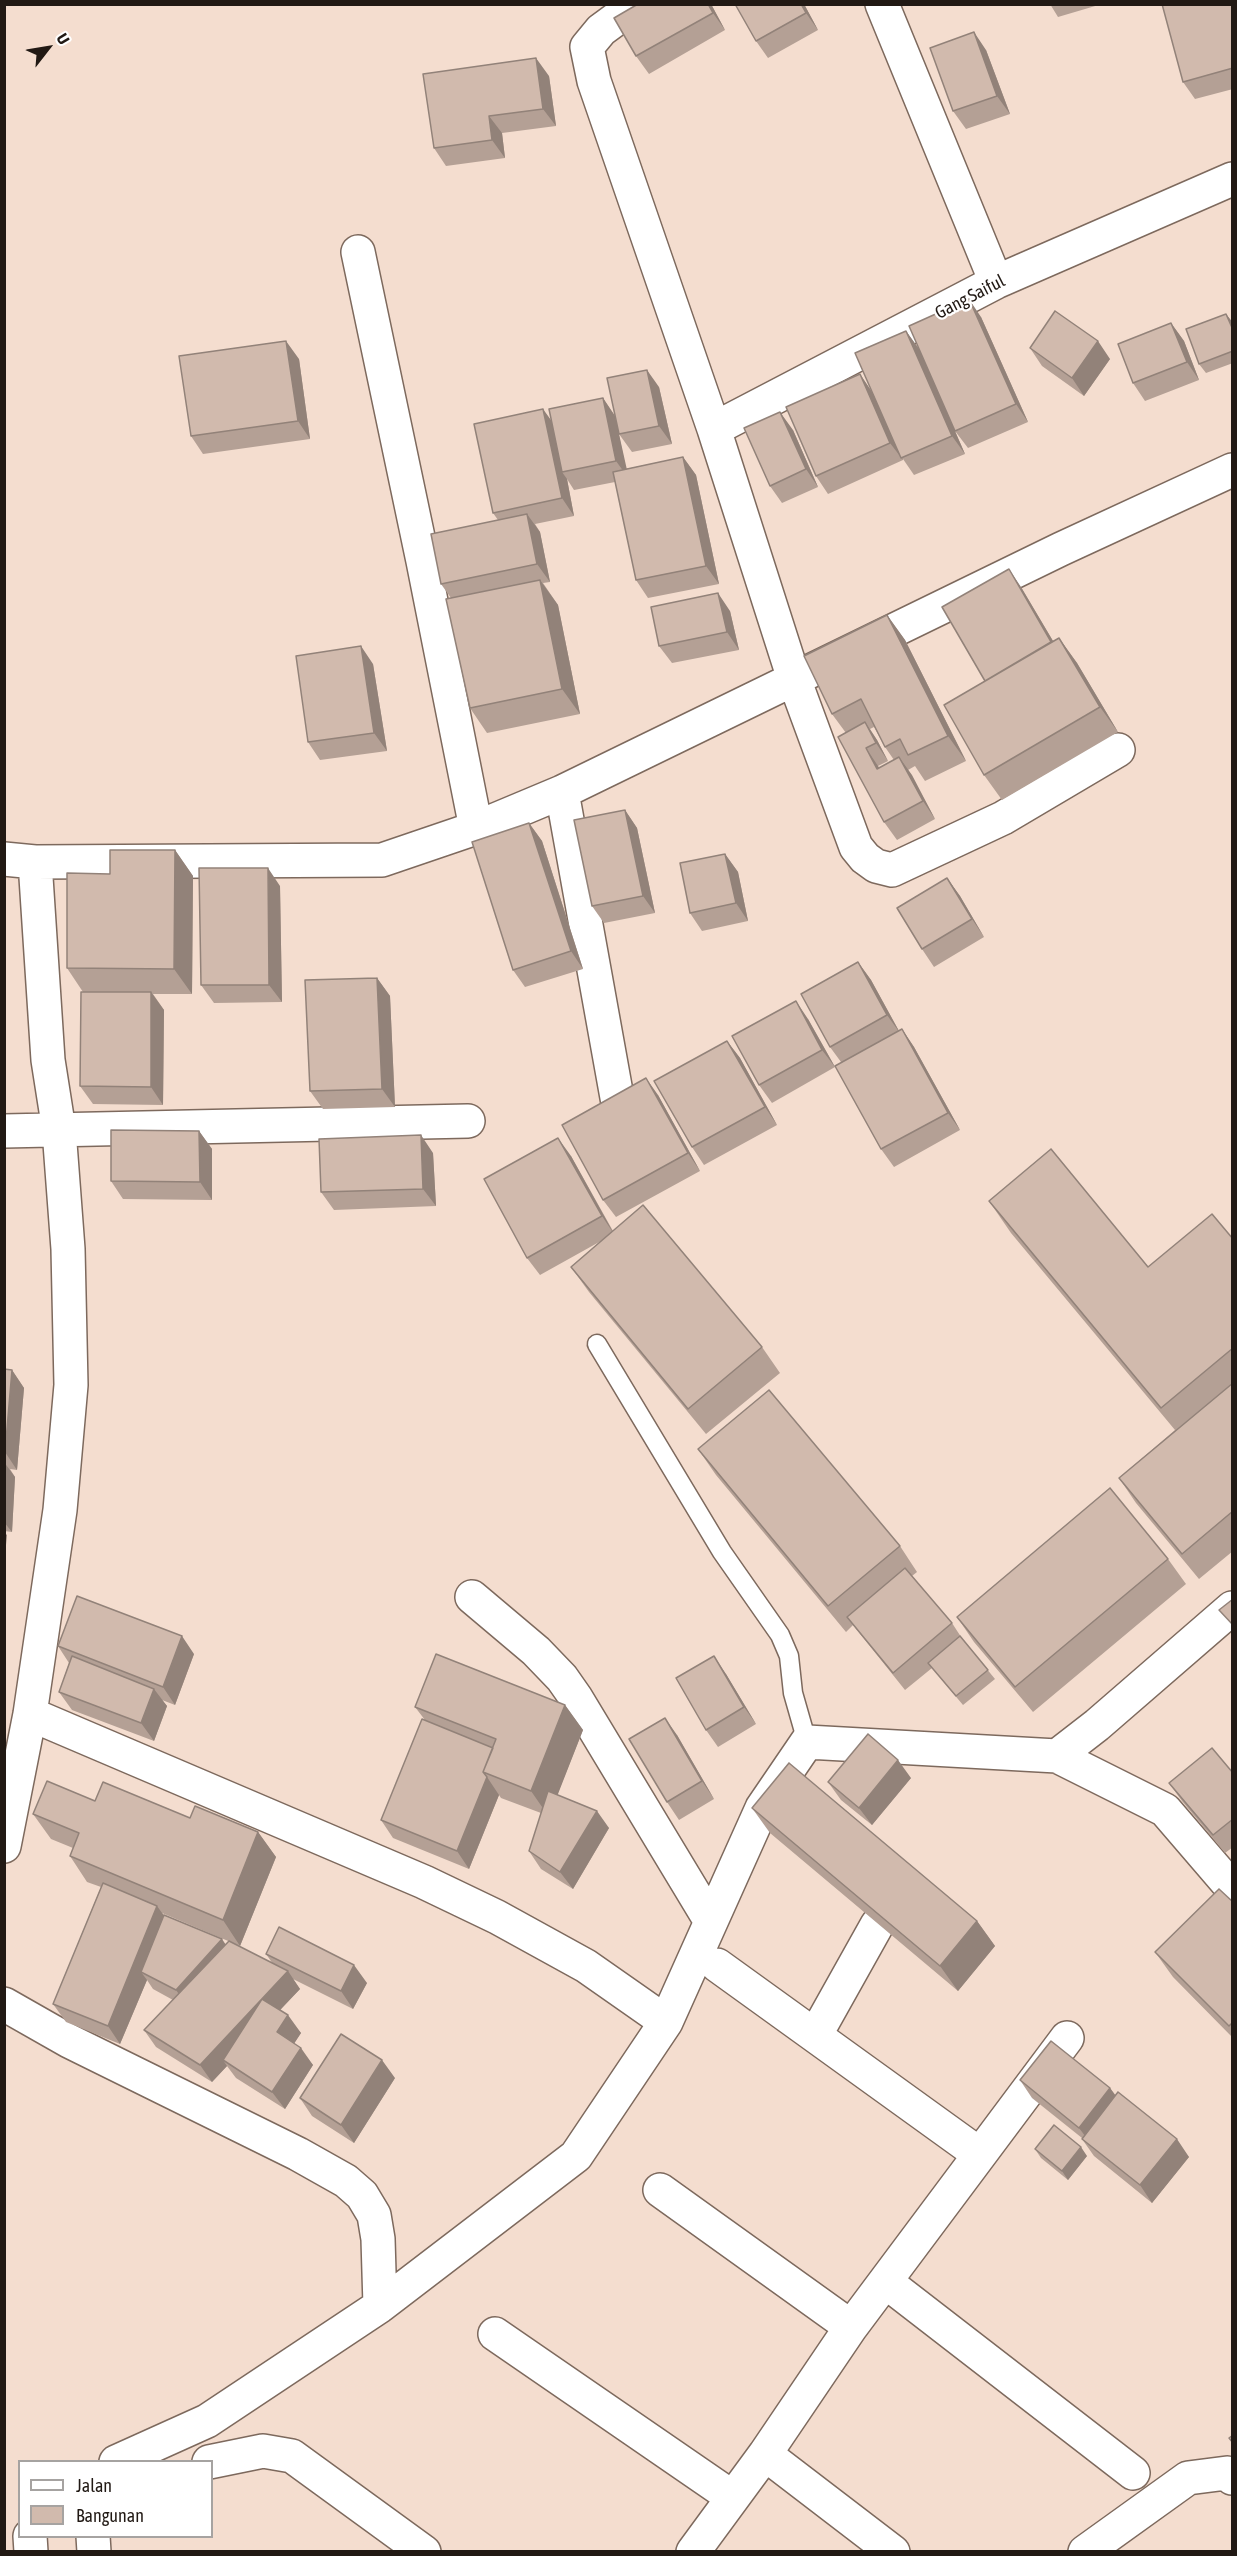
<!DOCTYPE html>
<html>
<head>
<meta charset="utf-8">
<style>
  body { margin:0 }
  #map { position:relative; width:1237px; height:2556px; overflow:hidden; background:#f4ddcf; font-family:"Asap Condensed",sans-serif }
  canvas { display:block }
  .frame { position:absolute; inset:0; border:6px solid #211914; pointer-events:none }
  .legend { position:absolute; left:18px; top:2460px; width:195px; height:78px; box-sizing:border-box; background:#fff; border:2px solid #a6a3a1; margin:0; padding:8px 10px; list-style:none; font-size:18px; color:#211914 }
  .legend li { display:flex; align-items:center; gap:12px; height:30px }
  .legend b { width:30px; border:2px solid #a6a3a1 }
  .north { position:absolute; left:18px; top:18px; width:60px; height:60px; -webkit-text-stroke:4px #fff; paint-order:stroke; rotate:59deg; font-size:16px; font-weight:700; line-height:24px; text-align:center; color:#211914 }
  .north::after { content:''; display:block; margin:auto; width:21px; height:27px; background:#211914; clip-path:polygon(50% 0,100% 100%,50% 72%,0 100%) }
</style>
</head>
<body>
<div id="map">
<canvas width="1237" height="2556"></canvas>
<div class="frame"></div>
<ul class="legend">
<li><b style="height:8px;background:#fff"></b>Jalan</li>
<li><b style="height:16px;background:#d1baad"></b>Bangunan</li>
</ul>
<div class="north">U</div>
</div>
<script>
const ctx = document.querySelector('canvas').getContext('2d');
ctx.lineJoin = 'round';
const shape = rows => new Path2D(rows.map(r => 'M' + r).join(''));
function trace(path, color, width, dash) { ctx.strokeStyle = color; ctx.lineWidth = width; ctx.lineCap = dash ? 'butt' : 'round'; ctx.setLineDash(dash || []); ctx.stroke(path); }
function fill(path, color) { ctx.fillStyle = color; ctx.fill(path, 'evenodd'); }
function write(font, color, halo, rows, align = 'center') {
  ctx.font = font + ' "Asap Condensed",sans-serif'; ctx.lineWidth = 4.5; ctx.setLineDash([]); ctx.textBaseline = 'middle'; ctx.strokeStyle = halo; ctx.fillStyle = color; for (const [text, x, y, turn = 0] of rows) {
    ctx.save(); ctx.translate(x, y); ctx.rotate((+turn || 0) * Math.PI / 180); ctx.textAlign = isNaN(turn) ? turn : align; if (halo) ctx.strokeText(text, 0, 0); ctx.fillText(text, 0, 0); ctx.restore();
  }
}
const service = shape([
  [597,1344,722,1552,780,1635,789,1656,793,1693,807,1742]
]);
const minor = shape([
  [642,4,616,19,601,30,587,47,594,81,714,429,794,679,856,847,865,858,876,866,892,870,1003,818,1118,750],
  [882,4,996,282],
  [358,252,423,561,476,828],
  [714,429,996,282,1232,179],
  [562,792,618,1103],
  [4,859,35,862,382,860,476,828,562,792,1061,549,1232,470],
  [4,1131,468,1121],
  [472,1597,536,1651,562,1678,576,1698,710,1920],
  [30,1714,424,1882,497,1917,586,1966,666,2022],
  [1057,1756,1097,1725,1232,1608],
  [4,1846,30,1714,60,1510,71,1385,68,1249,59,1130,48,1060,35,862],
  [717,1965,979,2154],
  [4,2004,69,2041,298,2154,346,2181,362,2195,374,2215,378,2239,380,2306],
  [816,2034,877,1925],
  [660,2190,851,2327],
  [886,2282,1133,2473],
  [495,2334,732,2497],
  [765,2454,893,2552],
  [116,2462,207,2421,380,2306,576,2156,666,2022,762,1808,807,1742,1057,1756,1165,1810,1232,1888],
  [209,2462,263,2451,292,2456,424,2552],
  [30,2536,31,2552],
  [93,2536,94,2552],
  [693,2552,765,2454,851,2327,1067,2038],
  [1085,2552,1188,2478,1227,2473,1232,2478]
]);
trace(service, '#7d695d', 21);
trace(minor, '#7d695d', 36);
trace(service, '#fff', 18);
trace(minor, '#fff', 33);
fill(shape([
  [638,4,711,4,725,30,649,74,636,56],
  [804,4,818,30,768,58,756,41],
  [1050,4,1102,4,1058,17],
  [1233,4,1233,89,1195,99,1183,82],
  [986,50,1010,114,966,129,953,111],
  [549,76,556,126,502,133,505,158,446,166,434,148],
  [1226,314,1233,323,1233,363,1206,373,1199,364],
  [981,317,1028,422,968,448,955,431],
  [1171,323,1184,341,1199,380,1145,401,1133,383],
  [906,331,919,349,965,454,914,475,903,459,903,460,828,494,816,476,860,374,872,392],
  [1030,348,1110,359,1084,396,1042,366],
  [299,359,310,439,203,454,191,436],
  [659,387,672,444,632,452,619,434],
  [603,398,615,416,626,469,683,457,696,475,719,584,648,598,636,580,615,482,574,490,567,479,574,516,535,524,540,532,550,582,543,583,558,605,580,714,487,733,470,708,451,598,441,584,498,520,493,513,552,421],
  [793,430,818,487,782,503,770,486],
  [1021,587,1053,641,1059,638,1077,663,1118,732,1002,800,984,775,985,681],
  [730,611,739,650,672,663,659,646],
  [887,615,905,640,966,761,925,781,915,766,908,770,935,819,897,840,884,822,846,733,832,714],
  [874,727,885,747,894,760,879,768,878,766,888,761,877,740,870,729],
  [373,664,387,751,320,760,308,742],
  [625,810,637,828,655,913,604,923,592,906],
  [529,823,542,841,583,969,525,987,513,970],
  [175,850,193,876,192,994,153,994,164,1010,163,1105,93,1104,80,1086,83,992,67,968,110,874],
  [725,854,738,872,748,921,702,931,690,913],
  [947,878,960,896,984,937,934,967,922,949],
  [280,886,282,1002,214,1003,201,985],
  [858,962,871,980,899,1031,902,1029,914,1047,960,1130,894,1167,881,1149,841,1062,830,1047],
  [377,978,390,996,395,1107,323,1109,310,1091],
  [808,1019,835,1067,772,1103,759,1085],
  [727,1041,740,1058,777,1125,704,1165,692,1147],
  [658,1095,700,1171,616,1217,603,1200],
  [199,1131,212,1149,212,1200,123,1199,111,1181],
  [433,1153,436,1206,334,1210,321,1192],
  [571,1156,613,1231,762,1347,780,1373,706,1434,589,1292,571,1267,601,1241,540,1275,527,1258],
  [989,1201,1148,1267,1233,1239,1233,1551,1199,1579,1136,1503,1119,1478,1175,1430,1011,1233],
  [4,1369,12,1370,24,1388,17,1470,10,1469,15,1477,12,1532,4,1531],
  [698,1449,900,1546,917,1572,912,1576,952,1623,963,1640,995,1679,963,1705,932,1668,905,1690,853,1625,846,1632,716,1475],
  [1168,1559,1186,1584,1033,1712,974,1642,957,1617],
  [58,1646,194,1654,175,1705,162,1700,167,1706,154,1741,72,1710,59,1692,69,1663],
  [726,1674,756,1724,718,1747,706,1730],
  [565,1705,583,1730,557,1795,609,1828,573,1889,541,1869,529,1851,541,1813,501,1798,499,1795,469,1869,393,1838,381,1820,425,1720,415,1707],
  [677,1735,714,1799,679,1820,667,1802],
  [1233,1773,1233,1847,1225,1853,1182,1801,1169,1783],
  [911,1778,872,1825,841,1800,828,1782],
  [95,1801,190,1818,258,1832,276,1857,240,1946,162,1913,164,1915,226,1945,273,1964,266,1954,367,1983,353,2009,293,1979,300,1989,280,2010,301,2033,294,2043,313,2065,285,2109,236,2078,227,2066,212,2082,156,2047,144,2030,173,2000,153,1989,147,1980,120,2044,66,2022,53,2004,101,1887,87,1882,70,1856,73,1848,51,1839,33,1814],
  [752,1808,977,1921,995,1946,958,1991,770,1833],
  [1233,1902,1233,2038,1173,1977,1155,1952],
  [395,2078,354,2143,312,2116,300,2098],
  [1020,2080,1110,2088,1116,2096,1189,2157,1152,2203,1094,2156,1082,2139,1082,2138,1032,2098],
  [1035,2149,1087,2156,1068,2180,1041,2158]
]), '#b4a095');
fill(shape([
  [708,4,711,4,725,30,713,13],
  [801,4,804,4,818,30,806,13],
  [974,32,986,50,1010,114,997,96],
  [536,58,549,76,556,126,543,109],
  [489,116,502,133,505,158,492,140],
  [969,299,981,317,1028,422,1016,404],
  [1226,314,1233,323,1233,330],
  [1171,323,1184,341,1199,380,1187,362],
  [906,331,919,349,965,454,952,436],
  [286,341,299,359,310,439,298,421],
  [1098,341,1110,359,1084,396,1072,378],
  [647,370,659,387,672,444,659,426],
  [860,374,872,392,903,460,890,443],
  [603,398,615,416,629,479,616,461],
  [543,409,556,427,562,472,567,479,574,516,562,498],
  [780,412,793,430,818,487,806,469],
  [683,457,696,475,719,584,706,566],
  [527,514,540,532,550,582,537,564],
  [1009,569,1021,587,1066,663,1053,646],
  [540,580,558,605,580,714,562,689],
  [718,593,730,611,739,650,727,632],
  [887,615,905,640,966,761,948,736],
  [1059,638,1077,663,1118,732,1100,707],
  [361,646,373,664,387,751,374,733],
  [865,722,877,740,888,761,876,743],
  [866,748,878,766,889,787,877,769],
  [899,757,912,775,935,819,923,801],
  [625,810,637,828,655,913,643,896],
  [529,823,542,841,583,969,571,951],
  [175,850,193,876,192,994,174,969],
  [725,854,738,872,748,921,736,903],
  [268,868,280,886,282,1002,269,985],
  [947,878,960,896,984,937,972,919],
  [858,962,871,980,900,1033,887,1015],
  [377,978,390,996,395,1107,382,1089],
  [151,992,164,1010,163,1105,151,1087],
  [796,1001,808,1019,835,1067,822,1050],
  [902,1029,914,1047,960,1130,948,1113],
  [727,1041,740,1058,777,1125,765,1107],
  [646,1078,658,1095,700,1171,688,1153],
  [199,1131,212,1149,212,1200,200,1182],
  [421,1135,433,1153,436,1206,423,1189],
  [558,1138,571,1156,614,1234,602,1216],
  [12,1370,24,1388,17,1470,5,1452],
  [4,1462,15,1477,12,1532,4,1522],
  [4,1532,7,1535,4,1565],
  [182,1636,194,1654,175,1705,163,1687],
  [714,1656,726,1674,756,1724,744,1707],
  [154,1689,167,1706,154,1741,141,1723],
  [565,1705,583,1730,549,1817,531,1791],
  [665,1718,677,1735,714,1799,702,1781],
  [898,1760,911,1778,872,1825,859,1808],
  [487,1777,499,1795,469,1869,457,1851],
  [597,1811,609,1828,573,1889,560,1872],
  [258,1832,276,1857,240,1946,223,1920],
  [157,1906,170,1924,141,1972,147,1980,120,2044,108,2026],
  [977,1921,995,1946,958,1991,940,1966],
  [222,1939,234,1957,188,2007,176,1990],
  [354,1965,367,1983,353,2009,341,1991],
  [288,1971,300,1989,229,2064,223,2060,227,2066,212,2082,200,2065],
  [288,2015,301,2033,290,2050,277,2032],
  [301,2048,313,2065,285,2109,272,2092],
  [382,2060,395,2078,354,2143,341,2125],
  [1110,2088,1123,2106,1092,2145,1079,2128],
  [1177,2139,1189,2157,1152,2203,1140,2185],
  [1081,2147,1087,2156,1068,2180,1062,2171]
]), '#928279');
const building = shape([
  [638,4,708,4,713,13,636,56,614,18,638,4],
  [735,4,801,4,806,13,756,41,735,4],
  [1162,4,1233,4,1233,68,1183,82,1162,4],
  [974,32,997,96,953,111,930,48,974,32],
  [536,58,543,109,489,116,492,140,434,148,423,74,536,58],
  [969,299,1016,404,955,431,909,326,969,299],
  [1055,311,1098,341,1072,378,1030,348,1055,311],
  [1226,314,1233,330,1233,351,1199,364,1186,329,1226,314],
  [1171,323,1187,362,1133,383,1118,344,1171,323],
  [906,331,952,436,901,458,855,353,906,331],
  [286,341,298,421,191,436,179,356,286,341],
  [647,370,659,426,619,434,607,378,647,370],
  [860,374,890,443,816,476,786,407,860,374],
  [603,398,616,461,562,472,549,409,603,398],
  [543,409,562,498,493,513,474,424,543,409],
  [780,412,806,469,770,486,744,428,780,412],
  [683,457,706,566,636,580,613,472,683,457],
  [527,514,537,564,441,584,431,534,527,514],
  [1009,569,1051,642,985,681,942,607,1009,569],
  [540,580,562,689,470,708,446,599,540,580],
  [718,593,727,632,659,646,651,607,718,593],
  [887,615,948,736,908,755,900,739,885,747,861,699,832,714,804,656,887,615],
  [1059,638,1100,707,984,775,944,705,1059,638],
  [361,646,374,733,308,742,296,656,361,646],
  [865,722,876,743,866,748,877,769,899,757,923,801,884,822,838,737,865,722],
  [625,810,643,896,592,906,574,820,625,810],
  [529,823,571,951,513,970,472,842,529,823],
  [110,850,175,850,174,969,67,968,67,873,110,874,110,850],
  [725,854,736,903,690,913,680,863,725,854],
  [199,868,268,868,269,985,201,985,199,868],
  [947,878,972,919,922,949,897,908,947,878],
  [858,962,887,1015,830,1047,801,994,858,962],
  [377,978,382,1089,310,1091,305,980,377,978],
  [81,992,151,992,151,1087,80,1086,81,992],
  [796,1001,822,1050,759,1085,732,1036,796,1001],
  [902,1029,948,1113,881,1149,835,1066,902,1029],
  [727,1041,765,1107,692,1147,654,1081,727,1041],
  [646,1078,688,1153,603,1200,562,1125,646,1078],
  [111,1130,199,1131,200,1182,111,1181,111,1130],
  [421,1135,423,1189,321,1192,319,1139,421,1135],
  [558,1138,602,1216,527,1258,484,1179,558,1138],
  [1051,1149,1148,1267,1212,1214,1233,1239,1233,1348,1161,1408,989,1201,1051,1149],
  [643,1205,762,1347,688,1409,571,1267,643,1205],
  [4,1369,12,1370,5,1452,4,1452,4,1369],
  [1233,1383,1233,1511,1182,1554,1119,1478,1233,1383],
  [769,1390,900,1546,828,1606,698,1449,769,1390],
  [1110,1488,1168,1559,1015,1687,957,1617,1110,1488],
  [905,1568,952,1623,893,1673,847,1617,905,1568],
  [77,1596,182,1636,163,1687,58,1646,77,1596],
  [1233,1599,1233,1625,1219,1610,1233,1599],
  [960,1636,988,1670,956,1696,928,1663,960,1636],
  [436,1654,565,1705,531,1791,483,1772,496,1739,415,1707,436,1654],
  [72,1656,154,1689,141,1723,59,1692,72,1656],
  [714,1656,744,1707,706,1730,676,1678,714,1656],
  [665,1718,702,1781,667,1802,629,1739,665,1718],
  [422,1719,493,1748,483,1772,487,1777,457,1851,381,1820,422,1719],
  [868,1734,898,1760,859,1808,828,1782,868,1734],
  [1212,1748,1233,1773,1233,1819,1213,1835,1169,1783,1212,1748],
  [789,1763,977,1921,940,1966,752,1808,789,1763],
  [47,1781,95,1801,103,1782,190,1818,195,1806,258,1832,223,1920,70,1856,79,1833,33,1814,47,1781],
  [548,1791,597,1811,560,1872,529,1851,548,1791],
  [103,1883,157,1906,108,2026,53,2004,103,1883],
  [1219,1889,1233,1902,1233,2022,1229,2026,1155,1952,1219,1889],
  [164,1915,222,1939,176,1990,141,1972,164,1915],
  [279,1927,354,1965,341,1991,266,1954,279,1927],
  [229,1941,288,1971,200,2065,144,2030,229,1941],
  [262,1999,288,2015,277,2032,301,2048,272,2092,223,2060,262,1999],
  [341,2034,382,2060,341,2125,300,2098,341,2034],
  [1051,2041,1110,2088,1079,2128,1020,2080,1051,2041],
  [1118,2092,1177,2139,1140,2185,1082,2139,1118,2092],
  [1054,2125,1081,2147,1062,2171,1035,2149,1054,2125],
  [1233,2435,1233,2443,1229,2438,1233,2435]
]);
fill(building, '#d1baad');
trace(building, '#928279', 1.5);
write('18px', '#211914', '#fff', [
  ["Gang Saiful",970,297,-27]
]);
</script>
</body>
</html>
